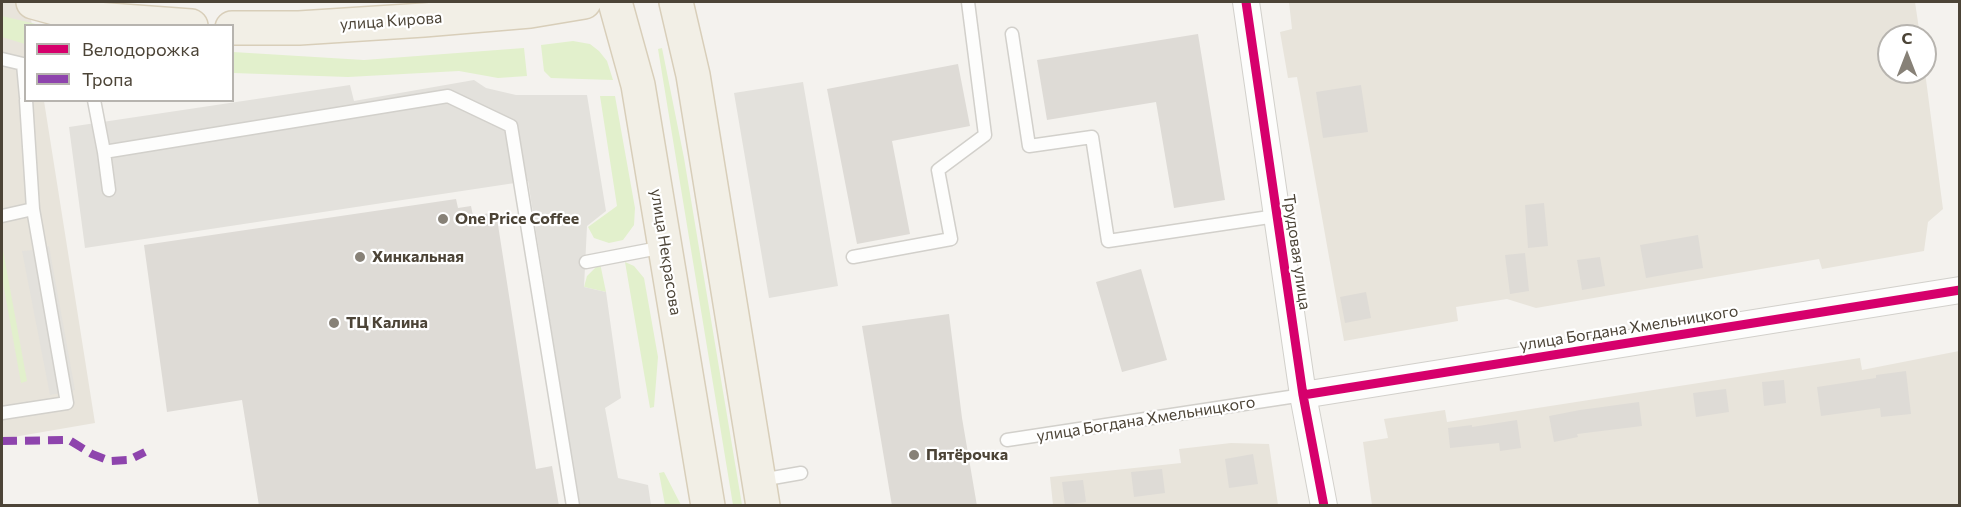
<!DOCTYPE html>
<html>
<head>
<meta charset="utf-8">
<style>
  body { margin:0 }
  #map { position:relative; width:1961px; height:507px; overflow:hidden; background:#f4f2ee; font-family:Commissioner,sans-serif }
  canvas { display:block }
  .frame { position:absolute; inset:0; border:3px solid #4c4437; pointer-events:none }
  .legend { position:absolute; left:24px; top:24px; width:210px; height:78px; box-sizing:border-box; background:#fff; border:2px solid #b7b4af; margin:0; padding:8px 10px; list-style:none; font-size:18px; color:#4c4437 }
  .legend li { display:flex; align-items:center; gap:12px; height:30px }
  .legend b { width:30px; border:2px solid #b7b4af }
  .north { position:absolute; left:1877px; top:24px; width:60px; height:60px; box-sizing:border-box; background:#fff; border:2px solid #b7b4af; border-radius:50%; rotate:0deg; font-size:16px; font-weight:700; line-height:24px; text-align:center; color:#4c4437 }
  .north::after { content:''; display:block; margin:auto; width:21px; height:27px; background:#878177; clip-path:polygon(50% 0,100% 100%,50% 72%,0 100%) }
</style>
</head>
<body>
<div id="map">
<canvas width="1961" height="507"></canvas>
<div class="frame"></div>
<ul class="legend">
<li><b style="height:8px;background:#d6006c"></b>Велодорожка</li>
<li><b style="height:8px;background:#8e44ad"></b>Тропа</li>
</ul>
<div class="north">С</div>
</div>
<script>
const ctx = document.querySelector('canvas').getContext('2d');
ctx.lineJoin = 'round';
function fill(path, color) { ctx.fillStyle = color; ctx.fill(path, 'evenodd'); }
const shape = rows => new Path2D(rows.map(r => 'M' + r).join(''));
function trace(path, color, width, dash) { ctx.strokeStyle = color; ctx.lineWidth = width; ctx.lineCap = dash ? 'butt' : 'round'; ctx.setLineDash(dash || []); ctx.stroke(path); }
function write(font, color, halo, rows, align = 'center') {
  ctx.font = font + ' Commissioner,sans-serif'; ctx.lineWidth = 4.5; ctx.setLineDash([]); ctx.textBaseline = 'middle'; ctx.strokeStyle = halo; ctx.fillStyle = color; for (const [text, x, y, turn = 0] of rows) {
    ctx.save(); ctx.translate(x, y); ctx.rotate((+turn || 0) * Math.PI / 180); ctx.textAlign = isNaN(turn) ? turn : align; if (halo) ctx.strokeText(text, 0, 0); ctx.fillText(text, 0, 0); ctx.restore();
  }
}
fill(shape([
  [2,2,28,2,32,25,26,26,26,100,44,101,95,423,2,439],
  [1289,2,1915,2,1920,36,1889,36,1889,72,1925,72,1943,209,1928,222,1924,251,1822,269,1819,259,1536,308,1507,299,1456,307,1458,321,1344,341,1297,77,1288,78,1280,32,1292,29],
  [1959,351,1959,505,1372,505,1363,442,1388,438,1384,419,1445,410,1447,422,1860,358,1862,370],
  [1231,443,1269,444,1278,505,1053,505,1050,477,1181,463,1179,449]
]), '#e8e4db');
fill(shape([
  [2,16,40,25,26,26,25,44,2,37],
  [573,41,590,44,599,51,607,61,613,80,551,78,544,71,541,45],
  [524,48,527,76,498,78,459,71,348,77,233,73,233,52,364,60],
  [662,48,684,158,742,505,733,505,658,49],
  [600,96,615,96,635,208,634,225,623,240,609,243,594,238,588,227,617,206],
  [2,245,27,381,21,383,2,277],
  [625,262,634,266,644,278,658,357,654,407,650,408],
  [600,263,606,292,584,287,587,276],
  [664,472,681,505,665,505,659,473]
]), '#e2f0cc');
fill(shape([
  [474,80,486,88,516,95,587,95,606,211,587,226,584,287,606,292,621,398,605,408,618,478,648,485,651,505,579,505,528,181,85,248,69,127,350,85,354,101],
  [803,82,838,286,769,298,734,93],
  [49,246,75,390,70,391,43,248],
  [34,250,61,393,50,395,22,251]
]), '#e3e1dc');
fill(shape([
  [1198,34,1225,200,1174,208,1156,102,1047,120,1037,60],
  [958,64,970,126,892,141,910,234,857,244,827,89],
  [1361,85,1368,132,1323,138,1316,92],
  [456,199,458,208,471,206,473,216,496,212,536,469,552,466,559,506,259,506,242,400,167,412,144,245],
  [1544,203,1548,246,1528,248,1525,205],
  [1698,235,1703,268,1646,278,1640,245],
  [1525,253,1529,291,1510,294,1505,255],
  [1600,257,1605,286,1582,290,1577,260],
  [1141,269,1167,360,1122,372,1096,282],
  [1366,292,1371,318,1345,323,1340,297],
  [949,314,962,418,977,506,892,506,862,326],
  [1906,371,1911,414,1881,417,1880,408,1821,416,1817,387,1876,378,1876,375],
  [1784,380,1786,403,1764,406,1762,382],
  [1726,389,1729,412,1696,417,1693,393],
  [1639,402,1642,426,1577,434,1578,437,1554,442,1549,416,1580,410],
  [1517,420,1521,448,1500,451,1499,443,1450,448,1448,428,1472,425,1472,427],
  [1253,454,1258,484,1229,488,1225,459],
  [1162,469,1165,493,1134,497,1131,472],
  [1083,480,1086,502,1065,505,1062,482]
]), '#dedbd6');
const service = shape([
  [1012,34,1029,146,1092,137,1108,241,1276,216],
  [2,59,23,64,26,97],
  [26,100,33,209],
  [94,100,104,152],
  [109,190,104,152,448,96,511,126,573,506],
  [2,216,33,209,67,403,2,413],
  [853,257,951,239,938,170,985,135,968,2],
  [586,262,664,247],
  [1007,440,1303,395],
  [761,480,801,473]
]);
const minor = shape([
  [1246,2,1303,395,1324,506],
  [1303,395,1960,290]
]);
const primary = shape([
  [33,2,95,19,191,26],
  [615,2,638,85,708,506],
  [676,2,693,75,763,506],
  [232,28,299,28,424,20,530,11,584,2]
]);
trace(service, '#d2d0cb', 15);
trace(minor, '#d2d0cb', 28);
trace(primary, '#d8ceb9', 36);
trace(service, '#fdfdfc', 12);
trace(minor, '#fdfdfc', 26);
trace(primary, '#f2efe6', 33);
trace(shape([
  [2,441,69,440,92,454,110,461,129,460,145,452]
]), '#8e44ad', 8, [15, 8]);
trace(shape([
  [1246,2,1303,395,1324,506],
  [1303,395,1960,290]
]), '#d6006c', 9);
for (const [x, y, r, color] of [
  [443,219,6,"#878177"],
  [360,257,6,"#878177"],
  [334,323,6,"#878177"],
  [914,455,6,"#878177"]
]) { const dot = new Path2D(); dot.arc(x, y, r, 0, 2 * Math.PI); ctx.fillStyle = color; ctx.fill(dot); trace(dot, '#fff', 2); }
write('16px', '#4c4437', '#fff', [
  ["улица Кирова",391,21,-4],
  ["улица Некрасова",666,252,81],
  ["Трудовая улица",1297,252,82],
  ["улица Богдана Хмельницкого",1629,328,-9],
  ["улица Богдана Хмельницкого",1146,419,-9]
]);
write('bold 16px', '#4c4437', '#fff', [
  ["One Price Coffee",455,219],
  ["Хинкальная",372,257],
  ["ТЦ Калина",346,323],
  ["Пятёрочка",926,455]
], 'left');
</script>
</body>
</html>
